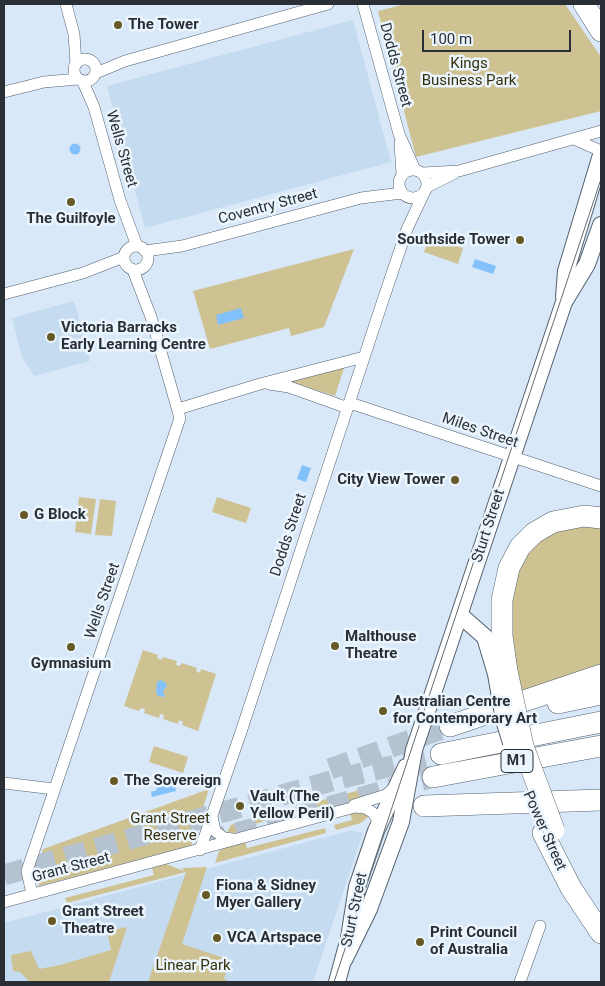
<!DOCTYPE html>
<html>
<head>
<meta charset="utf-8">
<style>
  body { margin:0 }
  #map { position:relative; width:605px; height:986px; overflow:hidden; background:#d8e8f8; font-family:Roboto,sans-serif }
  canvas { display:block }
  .frame { position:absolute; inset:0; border:5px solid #292f35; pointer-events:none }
  .scale { position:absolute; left:422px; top:30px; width:149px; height:22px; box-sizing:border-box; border:2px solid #292f35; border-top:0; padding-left:6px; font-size:15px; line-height:18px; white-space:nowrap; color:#292f35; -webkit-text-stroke:4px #ebf5fe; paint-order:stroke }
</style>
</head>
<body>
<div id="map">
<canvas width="605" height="986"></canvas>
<div class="frame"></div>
<div class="scale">100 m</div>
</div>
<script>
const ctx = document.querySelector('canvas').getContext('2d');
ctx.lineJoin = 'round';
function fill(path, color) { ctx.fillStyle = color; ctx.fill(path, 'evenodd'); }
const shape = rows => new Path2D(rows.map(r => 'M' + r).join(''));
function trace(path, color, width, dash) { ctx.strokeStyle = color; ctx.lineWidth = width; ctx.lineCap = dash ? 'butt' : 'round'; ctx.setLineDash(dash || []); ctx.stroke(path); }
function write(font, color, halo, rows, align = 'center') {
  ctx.font = font + ' Roboto,sans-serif'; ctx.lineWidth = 5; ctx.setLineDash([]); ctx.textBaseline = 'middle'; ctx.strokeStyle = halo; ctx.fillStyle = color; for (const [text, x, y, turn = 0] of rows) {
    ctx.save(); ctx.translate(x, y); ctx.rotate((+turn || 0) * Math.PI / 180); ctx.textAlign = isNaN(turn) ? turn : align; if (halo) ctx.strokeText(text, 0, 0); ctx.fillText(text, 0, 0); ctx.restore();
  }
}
fill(shape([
  [353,20,391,162,145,228,107,86],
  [74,301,90,361,34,376,22,357,12,318],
  [352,830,363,833,313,982,4,982,4,923]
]), '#c5dbef');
fill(shape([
  [406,4,565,4,601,57,601,111,416,157,378,11],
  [429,237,463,248,458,264,424,252],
  [354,249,324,327,291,336,289,328,210,349,193,291],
  [345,365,335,396,289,381],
  [79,497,96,499,91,534,75,532],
  [217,497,251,508,246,523,212,512],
  [100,499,116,501,112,536,95,535],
  [601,524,601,667,516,695,511,671,511,593,523,558,550,532],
  [143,650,158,655,157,658,161,660,163,657,177,661,176,665,180,666,182,663,197,668,196,671,200,673,201,669,216,674,198,731,182,725,183,722,179,720,178,724,163,719,164,715,160,714,159,718,144,713,145,709,141,708,139,711,124,706],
  [154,746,188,757,183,773,149,762],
  [367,788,375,795,348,803,340,801,247,826,242,831,234,833,227,832,231,825],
  [209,789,191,846,39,886,36,870,43,849],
  [357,811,369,816,361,823,336,830,334,825,352,820,350,813],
  [325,828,326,833,215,863,219,851,225,847,245,841,247,848],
  [166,864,184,871,182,868,207,867,182,944,230,960,224,979,231,982,148,982,186,872,67,903,65,898,154,875,152,868],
  [127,927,109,982,30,982,20,972,13,971,11,955,31,951,39,969,60,965,111,950,107,931]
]), '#cfc292');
fill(shape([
  '69.5 149a5.5 5.5 0 1 1 11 0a5.5 5.5 0 1 1-11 0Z',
  [475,259,496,266,493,274,472,267],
  [241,308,244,318,218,325,216,315],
  [302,465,311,468,306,482,297,479],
  [161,680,166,683,167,686,163,691,165,697,158,696,156,692,157,682],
  [164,781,166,787,175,785,176,791,152,797,151,792,157,790,155,784]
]), '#83c1fa');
trace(shape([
  [330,769,450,726],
  [206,842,433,777],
  [4,875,338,779,441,754]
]), '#b5c3d1', 21, [21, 11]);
const street = shape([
  [66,4,74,34,76,64],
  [363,4,399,134,415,170],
  '74 70a11 11 0 1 1 22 0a11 11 0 1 1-22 0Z',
  [96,73,125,61,328,4],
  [83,82,94,107,120,200,137,246],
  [4,92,44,82,78,79],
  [574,139,601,151],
  [400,143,402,174],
  '399 184a14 14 0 1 1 28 0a14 14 0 1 1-28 0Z',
  [423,173,459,171,601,131],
  [427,187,455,173],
  '124 258a12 12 0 1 1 24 0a12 12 0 1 1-24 0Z',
  [145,251,182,246,361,198,402,193],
  [4,294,83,273,124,257],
  [269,384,289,387,348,408],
  [350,403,601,486],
  [178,409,260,384,364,357],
  [4,783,54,789],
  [354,805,386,795,396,786],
  [212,816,215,831,224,838,233,839],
  [200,850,241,732,382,303,407,229,424,193],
  [32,894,27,871,180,418,151,317,133,270],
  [4,902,355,807,365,808,372,812,377,818,377,829],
  [520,982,540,926]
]);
const secondary = shape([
  [564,297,566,271,601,155],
  [460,615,485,637,496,674],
  [344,960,369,909,401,822,414,750,564,302,587,264,601,225],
  [337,982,349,938,357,887,376,831,406,767]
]);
const highway = shape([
  [584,4,601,31],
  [507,671,502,636,502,600,509,568,520,547,534,533,553,522,584,516,601,518],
  [558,703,601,694],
  [450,726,601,675],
  [441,754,601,722],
  [433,777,601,746],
  [424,806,601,800],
  [543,833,571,888,601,933]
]);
trace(street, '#52606d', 12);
trace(secondary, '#52606d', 18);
trace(highway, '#52606d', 22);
trace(street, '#fff', 11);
trace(secondary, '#fff', 16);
trace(highway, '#fff', 21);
trace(shape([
  [334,982,601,179]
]), '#636c75', 1);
const secondaryBridge = shape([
  [496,674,504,720,511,743]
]);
const highwayBridge = shape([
  [507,671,523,746,554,830]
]);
trace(secondaryBridge, '#52606d', 18, []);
trace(highwayBridge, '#52606d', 22, []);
trace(secondaryBridge, '#fff', 16);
trace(highwayBridge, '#fff', 21);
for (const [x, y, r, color] of [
  [118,25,5,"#665926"],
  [71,202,5,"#665926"],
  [520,240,5,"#665926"],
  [51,337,5,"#665926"],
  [455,480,5,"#665926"],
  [24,515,5,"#665926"],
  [335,646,5,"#665926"],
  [71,647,5,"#665926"],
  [383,711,5,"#665926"],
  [114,781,5,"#665926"],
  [240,806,5,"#665926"],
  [206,895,5,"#665926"],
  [52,921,5,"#665926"],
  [217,938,5,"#665926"],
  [420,942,5,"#665926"]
]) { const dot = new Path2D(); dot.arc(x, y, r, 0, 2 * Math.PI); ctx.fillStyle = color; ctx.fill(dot); trace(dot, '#ebf5fe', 2); }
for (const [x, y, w] of [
  [517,761,32]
]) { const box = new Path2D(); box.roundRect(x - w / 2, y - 11.5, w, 23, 4); ctx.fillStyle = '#ebf5fe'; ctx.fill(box); trace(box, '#292f35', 1); }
write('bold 14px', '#292f35', null, [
  ["M1",517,761]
]);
write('bold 15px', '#292f35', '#ebf5fe', [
  ["The Tower",128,25],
  ["The Guilfoyle",71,219,"center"],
  ["Southside Tower",510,240,"right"],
  ["Victoria Barracks",61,328],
  ["Early Learning Centre",61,345],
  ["City View Tower",445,480,"right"],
  ["G Block",34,515],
  ["Malthouse",345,637],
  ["Theatre",345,654],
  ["Gymnasium",71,664,"center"],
  ["Australian Centre",393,702],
  ["for Contemporary Art",393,719],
  ["The Sovereign",124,781],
  ["Vault (The",250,797],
  ["Yellow Peril)",250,814],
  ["Fiona & Sidney",216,886],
  ["Myer Gallery",216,903],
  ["Grant Street",62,912],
  ["Theatre",62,929],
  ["Print Council",430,933],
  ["of Australia",430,950],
  ["VCA Artspace",227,938]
], 'left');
write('15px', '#382f0b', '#ebf5fe', [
  ["Kings",469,64],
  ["Business Park",469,81],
  ["Grant Street",170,819],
  ["Reserve",170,836],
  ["Linear Park",193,966]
]);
write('15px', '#292f35', '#ebf5fe', [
  ["Dodds Street",395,65,75],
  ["Wells Street",121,149,74],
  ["Coventry Street",268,207,-15],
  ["Miles Street",480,431,19],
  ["Sturt Street",489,526,-72],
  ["Dodds Street",289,535,-72],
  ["Wells Street",103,601,-71],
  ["Power Street",544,831,66],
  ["Grant Street",71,868,-15],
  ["Sturt Street",355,910,-78]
]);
</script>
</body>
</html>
